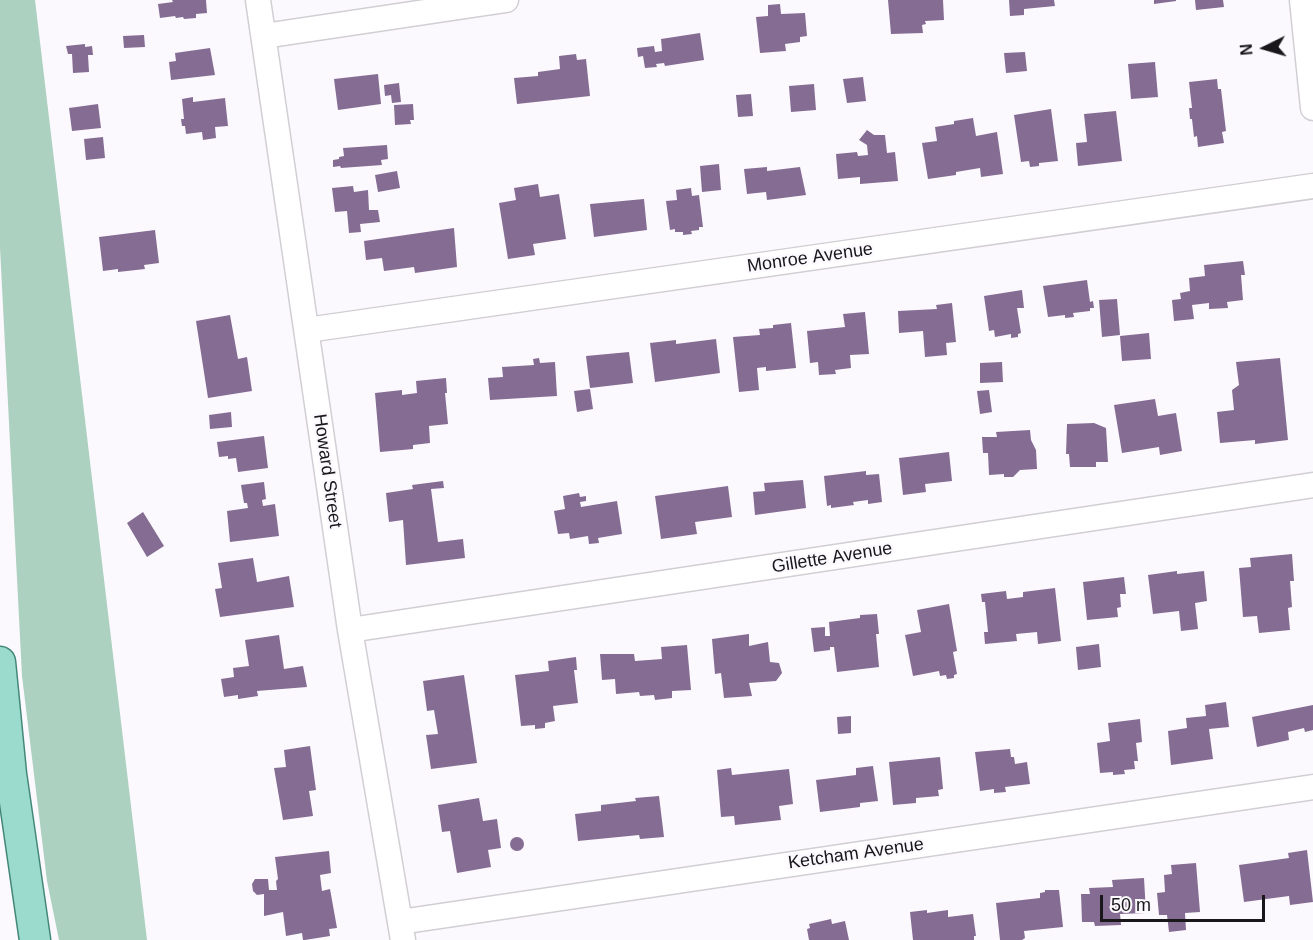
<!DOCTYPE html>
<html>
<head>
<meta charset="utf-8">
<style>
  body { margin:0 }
  #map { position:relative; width:1313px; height:940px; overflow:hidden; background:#fcf9fe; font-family:Helvetica,sans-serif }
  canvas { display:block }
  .north { position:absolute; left:1235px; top:18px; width:60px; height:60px; -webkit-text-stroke:4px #fcf9fe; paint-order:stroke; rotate:265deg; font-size:16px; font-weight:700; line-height:24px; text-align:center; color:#191719 }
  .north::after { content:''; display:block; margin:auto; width:21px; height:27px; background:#191719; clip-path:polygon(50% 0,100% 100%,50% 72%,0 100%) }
  .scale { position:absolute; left:1100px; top:895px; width:165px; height:27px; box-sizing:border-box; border:3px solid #191719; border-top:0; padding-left:8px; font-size:18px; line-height:21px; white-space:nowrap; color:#191719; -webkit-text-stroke:4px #fcf9fe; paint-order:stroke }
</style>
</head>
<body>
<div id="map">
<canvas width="1313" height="940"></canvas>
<div class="north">N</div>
<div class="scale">50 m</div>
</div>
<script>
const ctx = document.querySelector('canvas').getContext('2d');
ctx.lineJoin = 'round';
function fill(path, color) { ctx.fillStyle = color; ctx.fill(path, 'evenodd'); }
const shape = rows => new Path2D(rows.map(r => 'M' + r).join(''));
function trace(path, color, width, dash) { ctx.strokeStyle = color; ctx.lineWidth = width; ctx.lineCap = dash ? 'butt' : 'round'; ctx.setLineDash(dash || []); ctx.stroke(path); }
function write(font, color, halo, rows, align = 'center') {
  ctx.font = font + ' Helvetica,sans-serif'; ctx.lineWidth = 5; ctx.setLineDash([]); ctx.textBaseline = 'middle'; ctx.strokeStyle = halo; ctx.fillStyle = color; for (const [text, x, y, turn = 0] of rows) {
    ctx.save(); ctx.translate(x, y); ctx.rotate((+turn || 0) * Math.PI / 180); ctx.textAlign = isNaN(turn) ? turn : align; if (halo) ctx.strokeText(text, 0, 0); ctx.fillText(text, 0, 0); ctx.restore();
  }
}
fill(shape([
  [0,0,35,0,147,940,59,940,47,881,22,676,0,248]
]), '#add1c0');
fill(shape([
  [172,0,206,0,207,13,196,14,196,18,184,19,183,17,176,18,175,16,160,18,158,4,173,2],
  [888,0,943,0,944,20,925,21,926,24,922,25,923,33,891,34],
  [1009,0,1054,0,1055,6,1024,9,1024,15,1010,16],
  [1154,0,1176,0,1176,1,1154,4],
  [1195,0,1223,0,1224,7,1196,10],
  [780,4,781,14,805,13,807,36,800,37,800,42,785,44,786,51,760,53,756,17,768,16,768,5],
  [700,33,704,60,665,66,664,63,656,64,657,67,645,68,643,56,638,57,637,48,654,46,655,52,662,51,661,39],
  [144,35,145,47,124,48,123,36],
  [85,44,85,47,92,46,93,55,88,55,89,72,73,73,72,54,68,54,66,46],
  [210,48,215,75,171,80,169,62,176,61,175,53],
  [1025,52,1027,71,1006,73,1004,53],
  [576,54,577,60,586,59,590,96,517,104,514,78,538,76,538,72,560,69,559,56],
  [1155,62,1158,97,1131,99,1128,64],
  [378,74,381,104,338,110,334,79],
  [863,77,866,101,847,103,843,79],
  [1217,79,1218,89,1221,89,1226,131,1222,132,1224,143,1198,147,1197,136,1194,137,1192,119,1190,119,1189,108,1192,108,1189,82],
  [399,83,401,102,392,103,391,95,385,96,384,85],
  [814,84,816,110,791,112,789,86],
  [751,94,753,116,738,117,736,95],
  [193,97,193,102,225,98,228,126,215,127,216,138,203,140,202,132,186,134,185,126,182,126,181,119,184,119,182,99],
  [98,104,101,128,72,131,69,108],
  [413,104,414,120,410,120,411,124,395,125,394,105],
  [1051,109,1058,161,1039,163,1039,166,1030,167,1029,161,1021,162,1014,115],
  [1116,111,1122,161,1078,166,1076,143,1087,142,1084,114],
  [973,118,976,136,997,132,1003,174,981,177,980,168,956,172,956,175,928,179,922,143,937,141,935,127,954,124,954,121],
  [867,130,874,135,885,135,887,153,895,152,898,181,860,184,860,177,838,179,836,154,857,152,858,156,868,155,867,145,859,140],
  [103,137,105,158,86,160,84,139],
  [387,145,388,159,381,160,382,165,341,168,340,166,333,167,333,160,339,159,339,157,344,156,343,148],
  [719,164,721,190,702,192,700,166],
  [767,167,767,171,800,167,806,195,767,200,766,192,747,194,744,169],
  [397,171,400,188,378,192,375,175],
  [538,184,540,197,559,194,566,239,533,244,535,255,508,259,499,203,516,200,514,188],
  [353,186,354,192,368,190,369,210,378,210,380,222,360,224,361,232,349,233,347,211,335,212,332,188],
  [691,188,692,196,699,195,703,227,699,227,699,230,691,231,692,234,683,235,683,232,675,232,675,229,670,230,666,201,677,200,676,190],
  [644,199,647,230,594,237,590,204],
  [454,228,457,267,415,273,414,267,384,271,382,258,366,260,364,241],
  [155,230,159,263,144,265,145,269,118,272,118,269,103,271,99,237],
  [1243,261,1245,275,1241,275,1243,300,1227,302,1228,308,1209,309,1209,303,1192,305,1194,319,1174,321,1172,300,1181,299,1180,293,1190,291,1189,278,1205,276,1204,265],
  [1087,280,1090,302,1093,301,1094,308,1090,308,1090,311,1073,313,1074,317,1065,318,1065,315,1048,317,1043,286],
  [1022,290,1024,308,1017,308,1021,333,1018,334,1018,337,1011,338,1011,334,995,337,994,330,989,331,984,296],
  [1117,299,1120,335,1102,337,1099,300],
  [952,303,956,342,946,343,947,355,925,357,923,331,899,333,898,311,937,309,936,305],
  [865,312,869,354,850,355,851,368,835,370,836,374,819,375,818,362,810,363,807,331,845,327,843,314],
  [230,315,238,359,247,357,252,391,208,398,196,321],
  [791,323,796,368,766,371,766,367,757,368,759,390,739,392,733,337,760,335,759,329,773,328,773,325],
  [1149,333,1151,359,1122,361,1120,336],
  [716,339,720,373,655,382,650,343,676,340,676,344],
  [629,352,633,383,590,388,586,356],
  [539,358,540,363,555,362,557,396,490,400,488,378,503,377,502,367,534,365,533,359],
  [1280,358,1288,440,1255,444,1255,440,1220,443,1217,412,1234,410,1232,390,1239,385,1236,362],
  [1002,362,1003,382,980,383,980,363],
  [446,378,447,393,445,393,448,424,429,426,430,443,413,445,413,449,380,452,375,393,402,390,402,395,417,393,416,381],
  [590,389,593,409,577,412,574,391],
  [989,390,992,412,980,414,977,391],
  [1155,399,1158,416,1176,413,1182,451,1160,455,1159,447,1122,453,1114,405],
  [231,412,232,427,210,429,209,415],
  [1094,423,1106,428,1108,462,1096,462,1096,467,1070,467,1069,454,1066,454,1067,424],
  [1030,430,1031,440,1036,450,1037,469,1020,470,1013,477,1004,477,1004,474,989,475,988,453,983,453,982,437,997,437,996,432],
  [264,436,268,468,238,472,236,458,228,459,228,456,219,457,217,442],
  [949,452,952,481,925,484,926,492,903,495,899,458],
  [866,471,866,475,879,474,882,502,868,504,868,500,853,502,854,505,831,508,831,505,827,506,824,476],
  [803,480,806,508,755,515,753,492,765,491,764,483],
  [443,481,444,488,431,489,438,542,463,539,465,558,406,565,403,520,389,522,386,493,413,489,412,485],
  [264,482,266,499,262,500,263,506,275,504,279,536,230,542,227,511,248,508,247,503,244,503,241,485],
  [728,486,732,517,695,522,697,534,661,539,655,496],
  [579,493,580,497,586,496,586,501,580,502,581,507,617,501,622,534,598,538,599,543,589,544,588,536,570,539,569,533,558,534,554,511,565,509,563,496],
  [143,512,164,546,147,557,127,523],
  [1292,554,1294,581,1290,581,1292,607,1288,608,1290,630,1259,633,1257,616,1243,617,1239,568,1251,567,1250,558],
  [253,558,257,582,289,576,294,607,220,617,215,589,222,588,218,563],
  [1177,571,1177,574,1204,571,1207,601,1195,603,1198,629,1181,631,1179,611,1153,614,1148,575],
  [1124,577,1126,594,1120,594,1121,607,1117,608,1118,617,1087,620,1083,582],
  [1055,588,1061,641,1038,644,1037,632,1016,634,1017,641,985,644,984,632,988,632,985,602,982,602,981,594,1006,591,1007,599,1023,597,1023,592],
  [949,604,957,651,953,652,957,674,954,675,954,678,947,679,946,675,940,676,939,671,913,676,905,635,921,632,917,610],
  [877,614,879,634,876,634,879,667,837,672,834,647,830,647,830,650,814,652,811,628,825,627,825,636,830,636,829,622,860,618,860,615],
  [749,634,749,646,768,642,770,662,779,663,782,673,776,681,749,683,752,696,724,698,721,673,715,674,712,639],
  [279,635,284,669,303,666,307,687,257,691,258,696,238,699,238,695,224,697,221,679,234,677,233,668,249,666,245,640],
  [1099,644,1101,667,1078,670,1076,647],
  [687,645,691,690,672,691,672,698,655,700,654,695,640,696,639,692,616,694,615,679,602,680,600,654,634,654,635,661,662,659,661,647],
  [576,657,577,670,574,670,578,703,553,706,555,721,545,723,545,728,535,729,535,725,521,726,515,675,549,671,548,661],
  [464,675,477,763,431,769,426,735,438,734,434,710,427,711,423,681],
  [1226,702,1229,727,1209,729,1213,759,1171,765,1168,731,1187,728,1186,718,1206,716,1205,705],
  [1313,705,1313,730,1305,732,1304,728,1288,732,1289,740,1257,747,1252,717],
  [851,716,851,733,838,734,837,717],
  [1140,719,1142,742,1136,743,1138,761,1134,761,1135,769,1124,770,1125,774,1113,775,1113,772,1100,773,1097,743,1110,741,1108,723],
  [310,746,316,790,309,791,313,816,283,820,274,768,286,767,284,750],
  [1010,749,1011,757,1014,757,1015,764,1027,762,1030,784,1005,787,1006,792,994,793,994,789,980,791,975,752],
  [940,757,943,789,938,790,939,796,916,798,916,803,893,805,889,762],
  [873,766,878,801,860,803,860,807,820,812,816,780,856,775,856,768],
  [731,768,732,775,789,769,793,804,779,806,781,820,735,825,734,816,721,817,717,770],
  [659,796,664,837,640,839,639,835,578,841,575,814,601,811,601,805,636,801,635,798],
  [479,798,483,821,497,819,501,848,488,850,491,867,457,873,450,831,442,832,438,805],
  '510 844a7 7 0 1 1 14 0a7 7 0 1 1-14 0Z',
  [1307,850,1313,902,1290,905,1289,896,1244,902,1239,865,1289,858,1288,853],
  [329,851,331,873,320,875,322,891,330,889,337,928,329,929,330,936,305,940,303,940,302,933,286,936,283,912,264,916,264,894,257,895,253,891,252,884,255,879,268,879,269,890,277,890,276,881,278,879,275,857],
  [1196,863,1200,912,1185,913,1186,930,1169,932,1167,915,1159,915,1157,893,1165,892,1164,875,1172,874,1171,865],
  [1144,878,1146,913,1120,914,1121,925,1095,926,1094,922,1082,922,1081,894,1090,894,1089,888,1113,887,1112,880],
  [1045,890,1059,890,1063,927,1024,931,1025,938,1022,940,1000,940,996,903,1040,898,1040,893,1045,892],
  [927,910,927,913,948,910,948,917,973,914,976,936,974,936,974,940,913,940,910,912],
  [831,919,832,924,845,921,849,940,809,940,807,929,810,928,809,924]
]), '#856c93');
const minor = shape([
  [258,0,350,630,403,940],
  [1302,0,1313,108],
  [264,36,506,0],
  [307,330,1313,186],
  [350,630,1313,485],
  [400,922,1313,787]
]);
const major = shape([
  [0,662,11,774,35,940]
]);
trace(minor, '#d2cfd4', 27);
trace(major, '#438778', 33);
trace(minor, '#fff', 24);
trace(major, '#9bdbcd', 30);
write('18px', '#191719', '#fcf9fe', [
  ["Monroe Avenue",810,258,-8],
  ["Howard Street",327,471,82],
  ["Gillette Avenue",832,558,-9],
  ["Ketcham Avenue",856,854,-8]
]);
</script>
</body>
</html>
